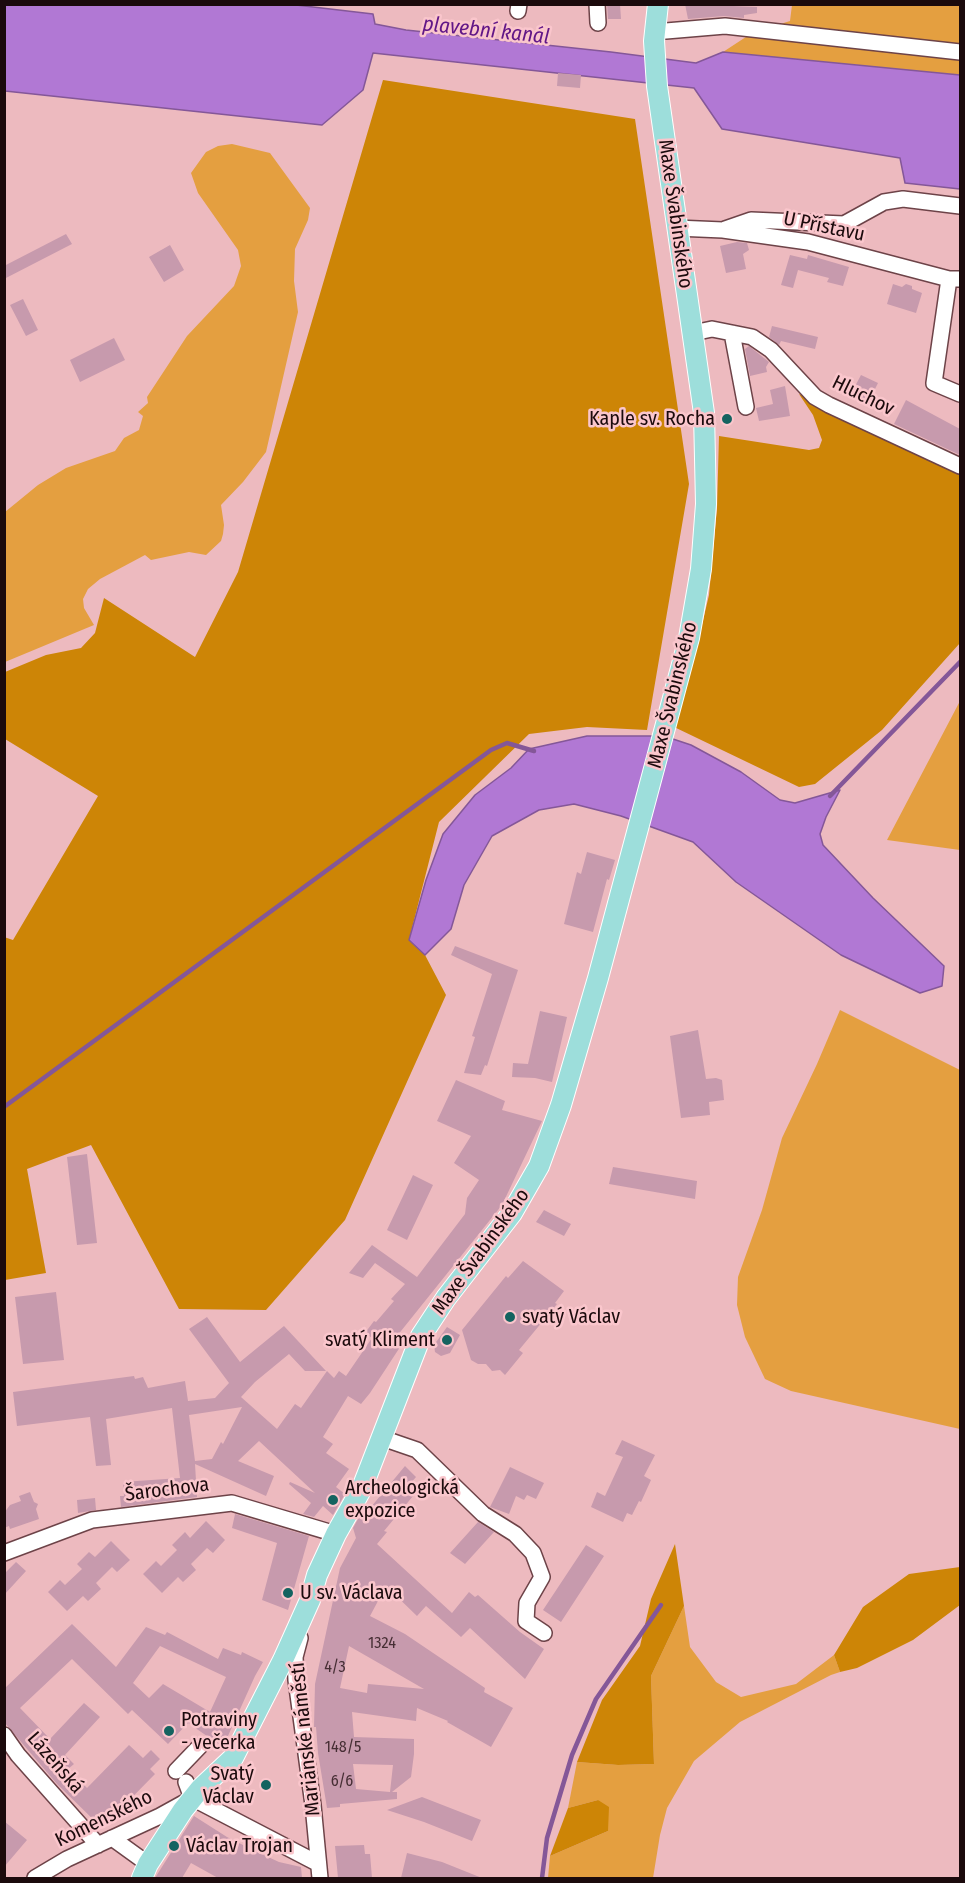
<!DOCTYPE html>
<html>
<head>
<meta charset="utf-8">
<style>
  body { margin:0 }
  #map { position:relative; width:965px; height:1883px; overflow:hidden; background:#edbabf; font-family:"Fira Sans Condensed",sans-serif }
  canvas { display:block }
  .frame { position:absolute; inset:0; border:6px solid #1b0a0c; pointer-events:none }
</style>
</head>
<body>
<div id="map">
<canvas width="965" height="1883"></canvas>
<div class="frame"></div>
</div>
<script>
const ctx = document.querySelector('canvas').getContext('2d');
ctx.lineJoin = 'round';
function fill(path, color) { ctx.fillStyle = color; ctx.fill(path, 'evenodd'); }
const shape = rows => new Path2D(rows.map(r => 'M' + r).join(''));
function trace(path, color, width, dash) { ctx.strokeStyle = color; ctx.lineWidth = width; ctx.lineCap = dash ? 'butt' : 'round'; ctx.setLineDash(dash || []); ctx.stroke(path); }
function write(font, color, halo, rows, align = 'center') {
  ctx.font = font + ' "Fira Sans Condensed",sans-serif'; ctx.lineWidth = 5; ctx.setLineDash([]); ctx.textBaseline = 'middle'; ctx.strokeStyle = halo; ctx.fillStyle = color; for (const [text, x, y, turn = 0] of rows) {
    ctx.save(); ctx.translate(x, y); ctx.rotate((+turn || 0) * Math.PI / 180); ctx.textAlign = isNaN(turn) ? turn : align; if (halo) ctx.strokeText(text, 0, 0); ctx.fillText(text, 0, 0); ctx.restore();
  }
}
fill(shape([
  [792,5,960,5,960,75,723,52,752,33,790,21],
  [232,144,270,153,310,208,308,220,295,249,294,281,298,312,266,452,243,482,221,505,224,525,223,534,221,541,206,555,189,552,151,560,145,555,100,579,88,589,83,599,84,608,94,625,5,662,5,512,38,485,66,468,115,451,124,438,139,430,143,416,138,412,148,403,147,397,187,336,234,286,241,266,238,250,198,193,191,173,206,152,218,146],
  [960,701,960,850,887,840],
  [840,1010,960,1070,960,1429,791,1391,765,1379,745,1337,737,1305,738,1277,762,1210,782,1138,817,1064],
  [684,1606,690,1647,716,1682,741,1697,796,1684,834,1655,840,1672,831,1675,740,1722,694,1761,667,1808,660,1835,653,1878,548,1878,550,1856,608,1831,598,1800,568,1808,577,1762,618,1765,654,1764,651,1676]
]), '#e49f40');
fill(shape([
  [383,80,635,119,689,484,647,730,587,727,529,734,439,822,409,940,425,955,446,995,345,1220,266,1310,179,1309,91,1145,27,1169,46,1273,5,1280,4,937,13,940,98,796,5,739,5,672,46,655,81,648,95,633,104,598,195,657,238,572],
  [799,394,960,471,960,643,882,730,815,784,799,787,672,726,696,650,709,595,717,508,719,436,809,450,819,448,822,440,813,415],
  [675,1544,684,1606,651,1676,654,1764,618,1765,577,1762,602,1700,640,1646,651,1599],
  [960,1567,960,1605,913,1640,857,1668,840,1672,834,1655,863,1607,909,1574],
  [598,1800,609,1807,608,1831,550,1856,568,1808]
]), '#cd8506');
const water = shape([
  [5,5,296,5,373,14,375,24,406,30,611,52,696,63,723,52,960,75,960,189,905,183,900,158,722,129,694,88,373,53,363,90,322,125,5,91,5,5],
  [587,736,664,736,691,745,741,772,780,800,795,803,840,790,826,817,820,834,823,845,873,898,944,966,942,986,920,993,841,955,736,882,693,842,621,816,574,804,539,810,492,836,464,885,451,929,425,955,409,940,426,880,443,834,475,795,511,768,529,749,587,736]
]);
fill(water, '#b178d4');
trace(water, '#845798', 1.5);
trace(shape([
  [830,796,960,662],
  [4,1107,491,750,507,743,534,751],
  [542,1878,547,1838,572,1755,596,1699,661,1605]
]), '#845798', 4.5);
fill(shape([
  [607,4,620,4,621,19,608,19],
  [685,4,757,7,757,13,744,15,744,18,724,16,688,19],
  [558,73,581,75,580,88,557,86],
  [66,234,72,244,4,279,4,266],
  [737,242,747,243,749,250,743,254,746,269,726,273,720,246],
  [170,245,184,270,164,282,149,257],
  [790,255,807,259,808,255,849,267,843,286,827,282,829,278,798,270,793,288,781,285],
  [893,284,902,287,906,284,912,286,912,289,922,293,916,313,887,304],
  [23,299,38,330,26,336,10,305],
  [772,326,818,337,815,349,781,341,779,345,769,337],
  [114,338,125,360,80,382,70,360],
  [749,346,769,362,766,367,767,372,750,376,745,349],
  [861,375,878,383,869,401,852,392],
  [785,386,790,416,759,421,756,408,773,404,770,390],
  [906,400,960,429,960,455,894,424],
  [587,852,615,860,609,880,607,879,593,932,564,924,577,872,581,874],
  [455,946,518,970,487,1066,485,1065,481,1075,464,1073,475,1037,472,1036,492,974,451,955],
  [540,1011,567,1017,552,1082,535,1078,512,1077,513,1063,528,1064],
  [698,1030,706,1079,716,1078,722,1080,724,1100,709,1102,710,1115,681,1118,670,1036],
  [456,1080,505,1101,502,1110,542,1121,502,1205,397,1336,404,1341,370,1393,361,1404,348,1396,323,1437,333,1444,326,1453,349,1469,336,1487,345,1494,333,1515,323,1506,314,1517,303,1514,311,1503,289,1484,290,1482,315,1493,259,1441,238,1461,274,1476,266,1496,195,1464,197,1497,121,1507,120,1496,124,1496,123,1482,180,1478,172,1408,106,1419,111,1465,96,1466,90,1417,17,1426,13,1392,134,1376,135,1379,143,1377,148,1388,185,1381,188,1401,215,1398,229,1383,189,1329,207,1317,240,1362,284,1326,326,1371,305,1371,289,1354,255,1382,241,1397,277,1429,295,1404,301,1408,327,1371,334,1378,339,1371,346,1376,372,1338,365,1333,374,1321,376,1322,394,1301,391,1299,405,1284,375,1263,363,1278,349,1273,372,1245,417,1277,465,1214,467,1198,479,1180,454,1163,471,1136,437,1121],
  [242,1407,223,1444,221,1442,212,1459,195,1461,189,1415],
  [87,1154,97,1243,77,1245,67,1157],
  [613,1167,697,1181,695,1199,609,1184],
  [413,1175,433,1185,407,1240,387,1230],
  [544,1210,571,1224,564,1236,536,1222],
  [523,1261,564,1291,555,1303,557,1304,519,1350,523,1353,505,1375,500,1370,492,1371,486,1364,478,1364,471,1360,462,1330,506,1276,508,1278],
  [56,1292,64,1360,23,1364,15,1297],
  [447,1327,460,1335,450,1353,441,1356,435,1352,434,1345],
  [622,1440,655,1455,644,1476,651,1480,641,1502,639,1501,632,1515,627,1513,623,1522,591,1507,597,1492,605,1496,623,1457,615,1454],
  [405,1466,416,1477,410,1484,418,1490,384,1531,387,1532,377,1544,452,1613,469,1592,475,1597,478,1595,520,1632,544,1649,525,1679,470,1628,461,1637,426,1606,417,1616,386,1586,370,1616,405,1634,485,1688,484,1692,513,1708,491,1747,447,1722,448,1721,417,1708,416,1721,352,1712,354,1737,414,1739,414,1754,411,1777,392,1792,397,1792,397,1799,340,1804,340,1807,327,1808,318,1753,316,1727,314,1727,315,1684,340,1568,356,1538,353,1528,363,1510,366,1513],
  [349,1646,424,1689,368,1684,367,1693,340,1688],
  [353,1764,393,1765,390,1792,356,1789],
  [510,1467,544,1483,536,1499,527,1495,524,1500,516,1496,509,1514,490,1507],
  [30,1492,34,1502,38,1504,36,1509,39,1519,10,1529,9,1526,4,1528,4,1513,10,1505,21,1501,19,1496],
  [95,1498,96,1510,78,1513,77,1500],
  [235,1514,309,1536,288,1610,262,1600,277,1543,232,1528],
  [206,1521,225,1540,213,1553,207,1548,191,1564,196,1570,183,1582,178,1577,162,1593,143,1574,156,1561,161,1566,177,1550,172,1545,185,1532,190,1538],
  [478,1522,494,1532,465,1564,450,1553],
  [111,1541,130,1560,117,1572,112,1567,96,1583,101,1589,88,1601,83,1596,67,1611,48,1592,60,1580,65,1585,82,1569,77,1564,89,1552,95,1557],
  [586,1545,604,1556,561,1622,543,1610],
  [16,1562,26,1571,4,1595,4,1574],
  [72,1624,116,1667,146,1627,165,1635,167,1632,218,1659,223,1648,241,1655,242,1652,263,1662,255,1676,223,1747,188,1723,168,1744,132,1710,128,1714,72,1659,20,1708,50,1739,84,1703,100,1717,65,1755,74,1764,68,1769,87,1788,129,1745,143,1758,151,1750,160,1759,150,1769,155,1774,102,1828,57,1784,4,1722,4,1689],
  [160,1646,226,1677,210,1712,163,1684,149,1698,133,1683],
  [422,1797,481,1820,472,1841,424,1822,387,1810],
  [194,1816,227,1837,253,1850,279,1862,301,1867,302,1878,218,1878,191,1863,182,1878,155,1878],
  [4,1821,27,1840,4,1867],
  [364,1845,365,1854,370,1854,372,1878,338,1878,335,1846],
  [407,1853,442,1862,482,1878,401,1878]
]), '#c79aad');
const minor = shape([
  [597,4,598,23],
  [518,11,519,4],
  [654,30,666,31,725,26,960,52],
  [676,228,723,230,808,242,949,279,960,279],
  [725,229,751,220,844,224,884,202,903,199,960,206],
  [949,279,934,383,960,394],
  [693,333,712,329,752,337,771,350,815,397,829,405,960,466],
  [732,333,746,407],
  [382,1438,417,1450,483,1514,515,1534,533,1553,542,1577,527,1603,526,1621,544,1633],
  [4,1553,92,1520,232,1503,336,1534],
  [300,1638,295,1657,296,1680,313,1805,320,1878],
  [4,1735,18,1755,98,1845],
  [176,1771,200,1746],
  [186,1782,192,1798],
  [192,1798,317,1863],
  [112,1838,148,1864],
  [35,1878,67,1859,160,1816,189,1800]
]);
const major = shape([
  [142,1878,148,1864,183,1810,200,1789,233,1758,283,1660,310,1600,317,1575,336,1534,362,1488,421,1336,446,1298,512,1213,539,1166,561,1105,598,978,689,638,701,569,706,504,704,413,657,86,654,41,658,4]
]);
trace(minor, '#6d4348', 18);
trace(major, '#fff', 22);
trace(minor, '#fff', 15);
trace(major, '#9ddedb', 20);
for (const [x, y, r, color] of [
  [727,419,6,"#146360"],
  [510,1317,6,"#146360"],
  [447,1340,6,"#146360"],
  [333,1500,6,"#146360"],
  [288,1593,6,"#146360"],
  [169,1731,6,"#146360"],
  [266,1785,6,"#146360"],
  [174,1846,6,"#146360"]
]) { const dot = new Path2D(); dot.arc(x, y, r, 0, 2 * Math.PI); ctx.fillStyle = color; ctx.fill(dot); trace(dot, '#fac6cc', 2); }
write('16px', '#462e34', null, [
  ["1324",382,1644],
  ["4/3",335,1668],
  ["148/5",343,1748],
  ["6/6",342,1782]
]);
write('20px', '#1b0a0c', '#fac6cc', [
  ["Maxe Švabinského",675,214,82],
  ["U Přístavu",824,227,12],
  ["Hluchov",863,396,26],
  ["Maxe Švabinského",673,695,-76],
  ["Maxe Švabinského",481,1252,-54],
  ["Šarochova",167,1490,-7],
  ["Mariánské náměstí",306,1739,-96],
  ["Lázeňská",55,1763,49],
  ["Komenského",104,1819,-26]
]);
write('20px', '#1b0a0c', '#fac6cc', [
  ["Kaple sv. Rocha",715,419,"right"],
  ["svatý Václav",522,1317],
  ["svatý Kliment",435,1340,"right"],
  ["Archeologická",345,1488],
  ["expozice",345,1511],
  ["U sv. Václava",300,1593],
  ["Potraviny",181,1720],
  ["- večerka",181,1743],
  ["Svatý",254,1774,"right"],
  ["Václav",254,1797,"right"],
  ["Václav Trojan",186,1846]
], 'left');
write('italic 21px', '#621787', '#fac6cc', [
  ["plavební kanál",486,31,6]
]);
</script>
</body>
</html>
